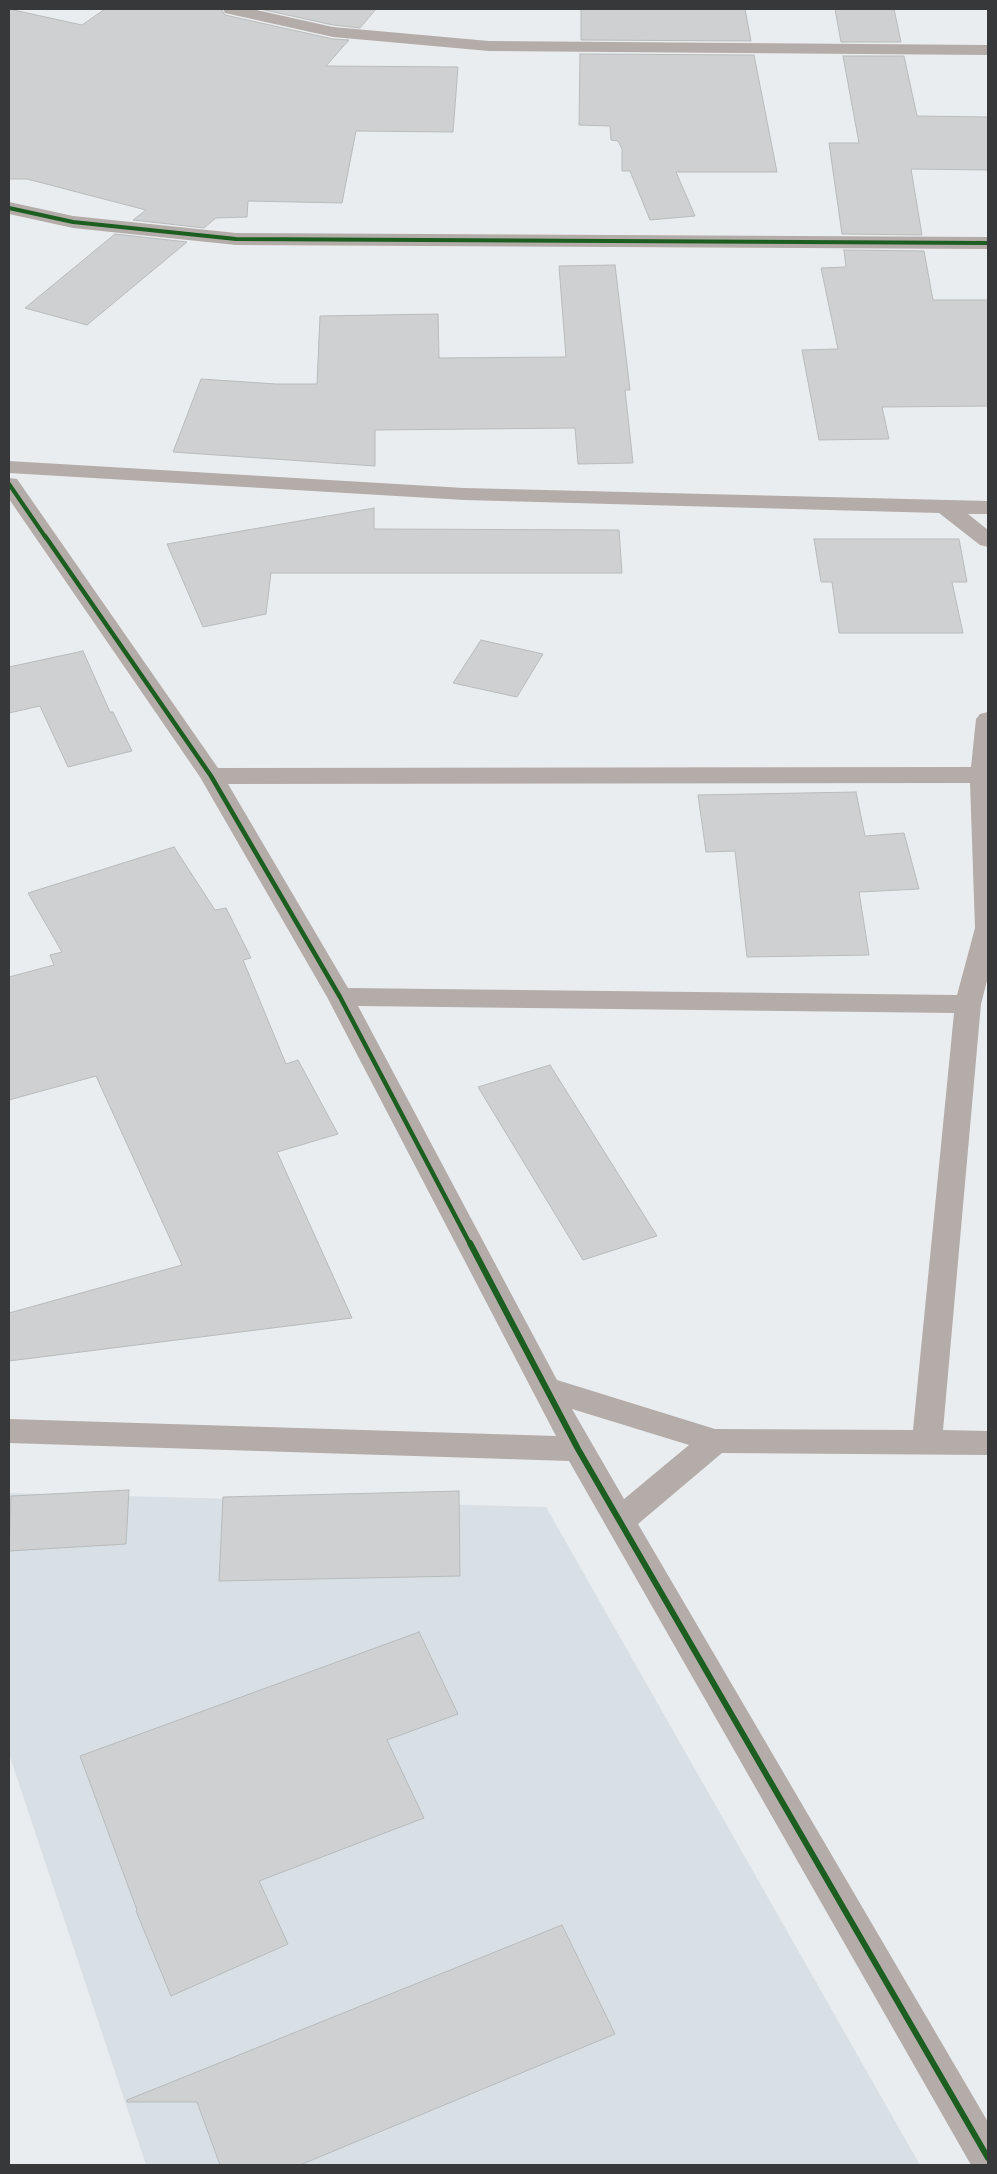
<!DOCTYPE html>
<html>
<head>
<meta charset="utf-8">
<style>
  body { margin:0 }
  #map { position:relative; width:997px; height:2174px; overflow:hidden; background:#eaedef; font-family:Quicksand,sans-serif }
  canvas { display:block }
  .frame { position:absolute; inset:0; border:10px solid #363839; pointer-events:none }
</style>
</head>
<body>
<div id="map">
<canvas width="997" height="2174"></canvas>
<div class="frame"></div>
</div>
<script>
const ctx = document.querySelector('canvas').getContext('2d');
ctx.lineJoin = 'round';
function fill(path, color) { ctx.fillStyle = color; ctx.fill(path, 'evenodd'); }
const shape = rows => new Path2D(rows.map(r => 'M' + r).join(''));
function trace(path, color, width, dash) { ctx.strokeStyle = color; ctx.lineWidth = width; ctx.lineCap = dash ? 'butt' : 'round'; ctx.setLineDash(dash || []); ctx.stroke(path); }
fill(shape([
  [9,1493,546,1507,920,2165,146,2165,9,1754]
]), '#d8e0e5');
const building = shape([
  [9,9,82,25,105,9,221,9,225,15,333,39,349,40,326,66,458,67,453,132,356,131,342,203,248,201,247,217,216,218,204,228,133,220,146,210,27,179,9,179,9,9],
  [260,9,376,9,360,28,333,25,260,9],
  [581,9,745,9,751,41,581,40,581,9],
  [835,9,894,9,901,42,841,42,835,9],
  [580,54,754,55,777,172,676,172,695,216,650,220,630,171,622,171,622,149,618,141,611,140,610,126,579,125,580,54],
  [843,56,904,56,917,116,988,117,988,170,911,169,922,235,842,234,829,143,859,143,843,56],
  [115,234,187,242,87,325,25,308,115,234],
  [844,250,924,251,933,300,988,300,988,406,882,407,889,439,819,440,802,350,838,349,821,268,846,267,844,250],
  [615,265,630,390,625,390,633,463,578,464,575,428,375,430,375,466,173,452,201,379,276,384,317,384,320,316,438,314,439,358,566,357,559,266,615,265],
  [374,508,374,529,619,530,622,573,271,573,266,614,203,627,167,544,374,508],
  [814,539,959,539,967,582,952,582,963,633,839,633,832,582,821,582,814,539],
  [481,640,543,654,517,697,453,683,481,640],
  [83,651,110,712,113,712,132,751,68,767,40,706,9,713,9,667,83,651],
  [856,792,865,836,904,833,919,889,859,892,869,955,747,957,735,851,706,852,698,795,856,792],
  [174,847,215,910,226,908,251,958,243,960,286,1064,298,1060,338,1134,277,1152,352,1318,9,1361,9,1313,182,1265,96,1076,9,1100,9,977,54,965,50,955,62,952,28,893,174,847],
  [550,1065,657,1236,583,1260,478,1087,550,1065],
  [129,1490,126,1544,9,1551,11,1496,129,1490],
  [459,1491,460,1576,219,1581,223,1497,459,1491],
  [419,1632,458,1714,387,1740,424,1818,259,1881,288,1944,171,1996,136,1911,137,1910,80,1756,419,1632],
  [562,1925,615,2034,300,2165,220,2165,197,2102,127,2102,127,2100,562,1925]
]);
fill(building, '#ced0d2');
trace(building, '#b8bbbc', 1);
fill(shape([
  [223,9,252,9,333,27,489,41,988,45,988,55,489,51,333,37,225,13,223,9],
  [9,202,73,216,236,233,988,237,988,249,236,245,73,228,9,214,9,202],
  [9,461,464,488,988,501,988,514,968,514,988,530,988,547,980,545,939,513,464,500,9,473,9,461],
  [9,478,17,479,218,768,971,767,976,719,980,714,988,712,988,977,981,1004,943,1430,988,1431,988,1455,722,1453,638,1524,988,2122,988,2165,971,2165,569,1461,9,1443,9,1419,556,1436,327,997,200,777,9,499,9,478],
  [970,783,975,928,957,995,348,988,228,784,970,783],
  [358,1006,954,1013,913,1430,715,1429,557,1380,358,1006],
  [572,1409,689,1445,624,1499,572,1409]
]), '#b4aca9');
trace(shape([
  [9,208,73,222,236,239,988,243],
  [9,484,46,538]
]), '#1b5e20', 4);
trace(shape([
  [45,536,211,776,340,997,470,1244]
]), '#1b5e20', 4.5);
trace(shape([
  [470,1243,578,1449,988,2158]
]), '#1b5e20', 6);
</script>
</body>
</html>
